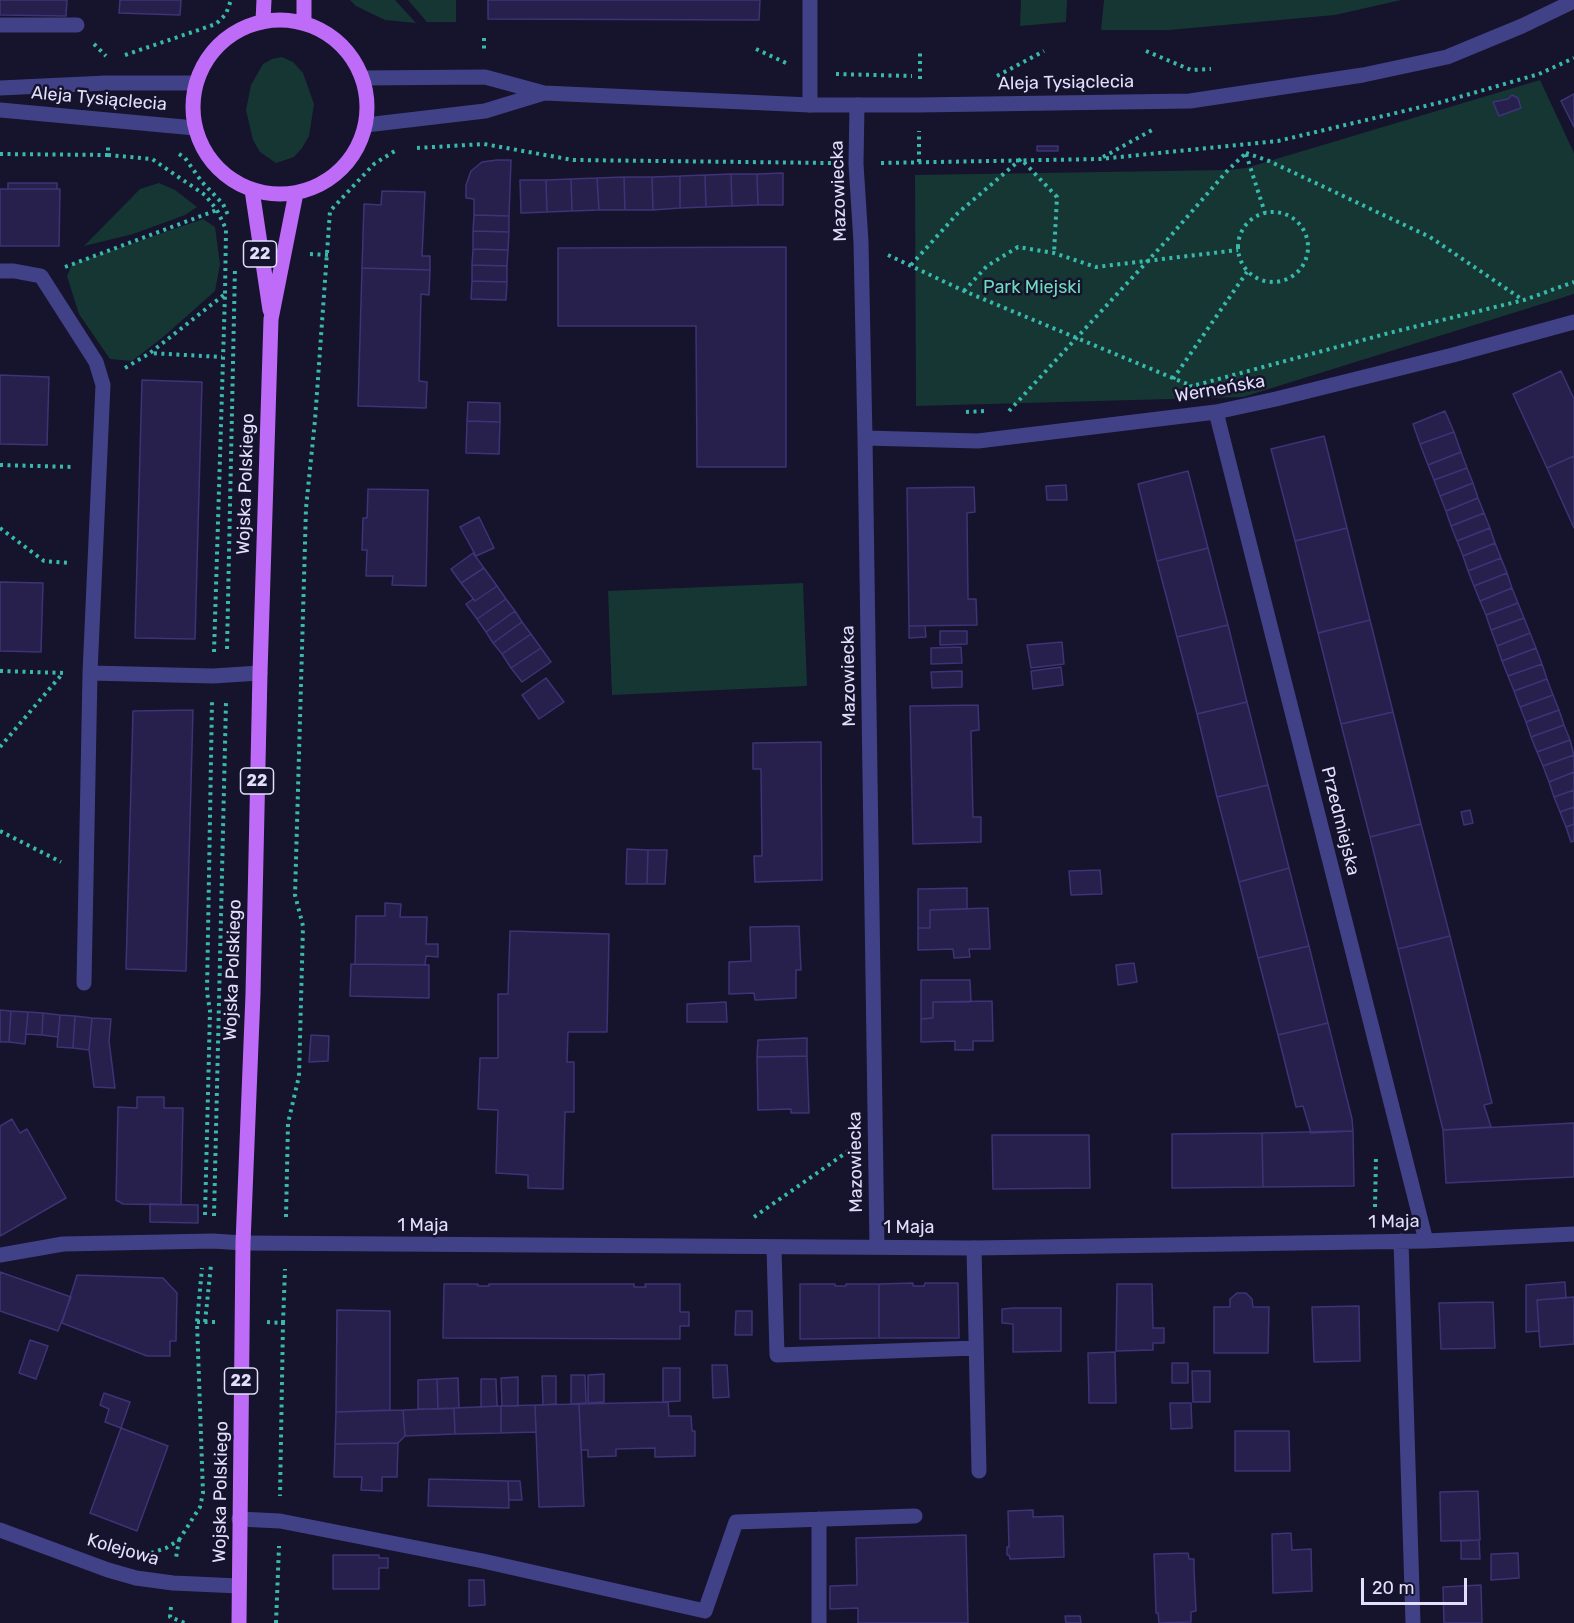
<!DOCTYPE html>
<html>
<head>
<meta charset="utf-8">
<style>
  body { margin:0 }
  #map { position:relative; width:1574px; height:1623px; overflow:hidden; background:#16132c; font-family:Rubik,sans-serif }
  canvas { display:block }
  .scale { position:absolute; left:1361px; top:1578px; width:106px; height:27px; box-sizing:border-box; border:3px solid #e2dffd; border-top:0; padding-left:8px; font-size:18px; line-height:21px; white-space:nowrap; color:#e2dffd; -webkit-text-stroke:4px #16132c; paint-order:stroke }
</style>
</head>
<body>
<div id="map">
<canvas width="1574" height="1623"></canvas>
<div class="scale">20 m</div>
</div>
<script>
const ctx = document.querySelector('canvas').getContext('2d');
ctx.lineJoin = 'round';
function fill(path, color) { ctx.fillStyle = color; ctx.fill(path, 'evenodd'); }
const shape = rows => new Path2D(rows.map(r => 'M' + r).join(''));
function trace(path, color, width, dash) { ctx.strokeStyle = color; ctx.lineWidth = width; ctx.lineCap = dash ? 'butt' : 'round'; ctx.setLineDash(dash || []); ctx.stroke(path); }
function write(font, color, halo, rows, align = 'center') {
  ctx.font = font + ' Rubik,sans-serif'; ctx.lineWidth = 5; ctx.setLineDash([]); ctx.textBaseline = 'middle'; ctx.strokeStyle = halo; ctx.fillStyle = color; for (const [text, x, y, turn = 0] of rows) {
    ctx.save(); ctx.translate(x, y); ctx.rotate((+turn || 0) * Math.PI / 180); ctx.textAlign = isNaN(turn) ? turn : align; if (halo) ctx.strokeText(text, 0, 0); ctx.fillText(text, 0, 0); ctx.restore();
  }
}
fill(shape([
  [350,0,395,0,416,23,385,20,356,6],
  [408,0,456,0,456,22,427,22],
  [1021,0,1067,0,1066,22,1020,26],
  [1104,0,1401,0,1335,15,1169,30,1101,30],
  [282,57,293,62,303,73,314,104,309,136,302,148,294,157,276,163,260,152,253,140,246,110,251,85,263,64,272,59],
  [1540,80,1574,153,1574,294,1243,397,916,406,915,175,1228,170,1246,168],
  [159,183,175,190,197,207,185,215,133,234,84,246,140,189],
  [203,219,215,227,220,264,215,291,162,338,132,361,110,359,79,314,67,276,72,264],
  [803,583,807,686,612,695,608,591]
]), '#163633');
const building = shape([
  [0,0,67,0,66,16,0,15,0,0],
  [120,0,181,0,180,15,119,13,120,0],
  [488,0,760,0,759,20,488,19,488,0],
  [1574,94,1574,127,1561,101,1574,94],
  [1512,95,1518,98,1521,108,1499,116,1493,102,1508,99,1512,95],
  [1037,146,1058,146,1058,151,1037,151,1037,146],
  [497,160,511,160,509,216,474,215,474,199,466,198,466,185,471,171,482,162,497,160],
  [783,173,783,205,758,205,757,174,783,173],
  [731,174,757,174,758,205,732,206,731,174],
  [731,174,732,206,706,207,705,175,731,174],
  [705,175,706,207,680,208,680,176,705,175],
  [680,176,680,208,653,210,652,177,680,176],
  [624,177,625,210,599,210,597,178,624,177],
  [624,177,652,177,653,210,625,210,624,177],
  [597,178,599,210,572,211,571,179,597,178],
  [571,179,572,211,547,212,546,180,571,179],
  [520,180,546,180,547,212,521,213,520,180],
  [8,183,57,183,57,189,8,189,8,183],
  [0,189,60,189,59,246,0,246,0,189],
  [382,191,425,192,422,256,430,256,430,270,362,268,364,204,381,205,382,191],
  [474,215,509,216,509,232,473,231,474,215],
  [473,231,509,232,508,250,473,249,473,231],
  [786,247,786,467,697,467,696,326,558,326,558,248,786,247],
  [473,249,508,250,507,266,472,265,473,249],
  [472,265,507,266,507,282,472,281,472,265],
  [362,268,430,270,429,295,421,294,419,381,427,382,426,408,358,406,362,268],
  [472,281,507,282,506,300,471,299,472,281],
  [1561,371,1574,399,1574,456,1547,468,1513,394,1561,371],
  [0,375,49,377,47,445,0,444,0,375],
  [142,380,202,382,195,639,135,638,142,380],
  [468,402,500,403,500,422,467,421,468,402],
  [1445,411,1454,432,1420,444,1413,424,1445,411],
  [467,421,500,422,499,454,466,453,467,421],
  [1454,432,1461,452,1428,465,1420,444,1454,432],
  [1324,436,1347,528,1295,541,1271,449,1324,436],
  [1461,452,1467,468,1434,480,1428,465,1461,452],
  [1574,456,1574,528,1547,468,1574,456],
  [1467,468,1473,483,1440,496,1434,480,1467,468],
  [1188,471,1208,548,1157,561,1138,484,1188,471],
  [1473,483,1478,498,1446,511,1440,496,1473,483],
  [1066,485,1067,500,1047,500,1046,486,1066,485],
  [974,487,975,512,967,513,968,599,976,599,977,625,909,626,907,488,974,487],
  [368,489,428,490,426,586,392,585,393,576,366,576,367,550,362,550,363,518,367,518,368,489],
  [1478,498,1484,513,1451,526,1446,511,1478,498],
  [1484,513,1490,528,1457,541,1451,526,1484,513],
  [479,517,494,548,476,556,460,527,479,517],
  [1347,528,1370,620,1318,633,1295,541,1347,528],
  [1490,528,1495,543,1463,556,1457,541,1490,528],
  [1495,543,1501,558,1468,571,1463,556,1495,543],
  [1208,548,1228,625,1177,637,1157,561,1208,548],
  [473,553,484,568,461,583,451,569,473,553],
  [1501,558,1507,573,1474,586,1468,571,1501,558],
  [484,568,497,586,475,601,461,583,484,568],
  [1507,573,1512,588,1480,601,1474,586,1507,573],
  [0,582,43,583,41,652,0,651,0,582],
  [497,586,506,599,477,619,466,604,473,599,475,601,497,586],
  [1512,588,1518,603,1486,615,1480,601,1512,588],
  [506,599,515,611,486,632,477,619,506,599],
  [1518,603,1524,618,1491,630,1486,615,1518,603],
  [515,611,522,622,493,643,486,632,515,611],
  [1524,618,1530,633,1497,646,1491,630,1524,618],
  [1370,620,1393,712,1341,724,1318,633,1370,620],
  [522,622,531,634,502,654,493,643,522,622],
  [1228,625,1247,702,1197,714,1177,637,1228,625],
  [909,626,925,626,926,637,909,638,909,626],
  [940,631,967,631,967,644,940,645,940,631],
  [1530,633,1536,648,1502,661,1497,646,1530,633],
  [531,634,541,648,511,668,502,654,531,634],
  [1062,642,1064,664,1031,668,1027,645,1062,642],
  [961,647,962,663,931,664,931,648,961,647],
  [541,648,551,662,522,682,511,668,541,648],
  [1536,648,1542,664,1508,676,1502,661,1536,648],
  [1542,664,1547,679,1514,691,1508,676,1542,664],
  [1061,667,1063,685,1033,689,1031,671,1061,667],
  [962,671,962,687,932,688,931,672,962,671],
  [546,678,564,702,539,719,522,695,546,678],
  [1547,679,1553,695,1520,707,1514,691,1547,679],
  [1553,695,1559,710,1526,722,1520,707,1553,695],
  [1247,702,1268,785,1217,797,1197,714,1247,702],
  [978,705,979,730,971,731,973,817,981,817,981,842,913,844,910,706,978,705],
  [193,710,186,971,126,969,133,711,193,710],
  [1559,710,1564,725,1531,737,1526,722,1559,710],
  [1393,712,1421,824,1370,837,1341,724,1393,712],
  [1564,725,1570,740,1537,752,1531,737,1564,725],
  [1570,740,1574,755,1543,766,1537,752,1570,740],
  [821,742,822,880,755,882,754,856,762,856,761,769,753,769,753,743,821,742],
  [1574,755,1574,772,1549,782,1543,766,1574,755],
  [1574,772,1574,790,1554,797,1549,782,1574,772],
  [1268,785,1289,868,1239,882,1217,797,1268,785],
  [1574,790,1574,807,1560,812,1554,797,1574,790],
  [1574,807,1574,824,1566,827,1560,812,1574,807],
  [1470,810,1473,823,1464,825,1461,812,1470,810],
  [1421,824,1450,936,1398,949,1370,837,1421,824],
  [1574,824,1574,841,1571,842,1566,827,1574,824],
  [627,849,648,850,647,884,626,884,627,849],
  [648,850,667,850,665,884,647,884,648,850],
  [1289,868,1309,946,1258,958,1239,882,1289,868],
  [1100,870,1102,894,1071,895,1069,871,1100,870],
  [967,888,967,909,930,910,930,928,918,928,918,889,967,888],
  [385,903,401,904,400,917,427,917,426,944,438,944,438,957,426,956,425,965,355,964,356,916,385,916,385,903],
  [988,908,990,949,969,949,970,957,954,958,953,949,918,950,918,928,930,928,930,910,988,908],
  [799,926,801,970,796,970,796,998,755,1000,754,993,729,994,729,962,751,961,750,927,799,926],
  [510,931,609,934,607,1032,568,1032,567,1062,574,1062,574,1112,565,1112,563,1189,528,1188,528,1175,496,1173,498,1110,478,1109,480,1058,498,1058,498,994,508,994,510,931],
  [1450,936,1492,1103,1484,1105,1491,1127,1443,1130,1398,949,1450,936],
  [1309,946,1328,1023,1278,1035,1258,958,1309,946],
  [1134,963,1137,982,1118,985,1116,965,1134,963],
  [351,964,429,965,429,998,350,996,351,964],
  [921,980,970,980,971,1002,933,1002,933,1018,921,1019,921,980],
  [992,1001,993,1041,973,1041,973,1050,955,1050,955,1041,921,1042,921,1019,933,1018,933,1002,992,1001],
  [726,1002,727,1022,687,1022,687,1004,726,1002],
  [0,1010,11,1011,9,1042,0,1042,0,1010],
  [11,1011,28,1012,25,1044,9,1042,11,1011],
  [28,1012,43,1013,42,1035,26,1034,28,1012],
  [43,1013,60,1015,58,1037,42,1035,43,1013],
  [60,1015,75,1016,73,1048,57,1047,60,1015],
  [75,1016,92,1018,89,1050,73,1048,75,1016],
  [92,1018,111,1019,109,1041,115,1088,94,1087,89,1050,92,1018],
  [1328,1023,1352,1119,1353,1131,1311,1133,1303,1106,1296,1107,1278,1035,1328,1023],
  [311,1035,329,1036,328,1061,309,1062,311,1035],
  [807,1038,807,1056,757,1057,758,1040,807,1038],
  [807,1056,809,1113,791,1113,791,1109,758,1110,757,1057,807,1056],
  [137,1097,164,1097,164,1108,183,1108,181,1205,123,1204,116,1200,118,1107,137,1108,137,1097],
  [12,1119,20,1133,27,1129,66,1198,0,1236,0,1126,12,1119],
  [1574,1123,1574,1177,1446,1183,1443,1130,1574,1123],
  [1353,1131,1354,1186,1263,1187,1262,1133,1353,1131],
  [1262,1133,1263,1187,1172,1188,1172,1134,1262,1133],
  [992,1135,1089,1135,1090,1188,993,1189,992,1135],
  [150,1204,198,1205,198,1223,150,1222,150,1204],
  [0,1272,71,1297,58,1331,0,1311,0,1272],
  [77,1275,163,1278,177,1293,176,1341,170,1341,170,1356,147,1356,62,1323,77,1275],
  [1565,1282,1566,1298,1537,1300,1539,1331,1526,1332,1526,1285,1565,1282],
  [913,1283,913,1286,924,1286,925,1283,958,1283,959,1338,879,1338,879,1284,913,1283],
  [444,1284,478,1284,478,1286,489,1286,489,1284,634,1284,634,1287,646,1287,645,1284,680,1284,680,1312,689,1312,689,1326,680,1326,680,1339,443,1338,444,1284],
  [800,1284,835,1284,835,1286,846,1286,846,1284,879,1284,879,1338,800,1339,800,1284],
  [1117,1284,1152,1284,1153,1328,1164,1328,1164,1343,1153,1343,1153,1350,1116,1351,1117,1284],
  [1237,1293,1246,1293,1252,1299,1253,1307,1269,1307,1268,1353,1214,1353,1214,1307,1230,1307,1230,1299,1237,1293],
  [1574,1297,1574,1344,1540,1347,1537,1300,1574,1297],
  [1493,1302,1495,1348,1441,1349,1439,1303,1493,1302],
  [1359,1306,1360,1361,1314,1362,1312,1307,1359,1306],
  [1013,1308,1061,1308,1061,1351,1013,1352,1013,1324,1002,1323,1002,1309,1013,1308],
  [337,1310,390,1311,390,1410,336,1412,337,1310],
  [736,1311,752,1311,752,1335,735,1335,736,1311],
  [30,1340,48,1346,36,1379,19,1373,30,1340],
  [1115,1352,1116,1403,1089,1403,1088,1353,1115,1352],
  [1172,1363,1188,1363,1188,1383,1172,1383,1172,1363],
  [712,1365,727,1365,729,1397,713,1398,712,1365],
  [663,1368,680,1368,680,1401,663,1402,663,1368],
  [1192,1371,1210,1371,1210,1402,1193,1402,1192,1371],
  [604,1374,604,1402,588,1403,588,1375,604,1374],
  [571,1375,585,1375,586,1403,571,1404,571,1375],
  [542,1376,556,1376,556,1404,543,1405,542,1376],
  [518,1377,518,1406,502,1406,501,1378,518,1377],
  [458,1378,459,1408,438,1409,437,1379,458,1378],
  [437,1379,438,1409,418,1409,418,1380,437,1379],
  [481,1379,496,1379,497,1406,481,1407,481,1379],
  [104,1393,130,1402,121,1428,105,1422,109,1409,100,1405,104,1393],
  [668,1402,669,1416,691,1416,692,1431,695,1431,695,1456,655,1457,655,1448,616,1449,616,1456,588,1457,588,1450,581,1450,579,1404,668,1402],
  [1170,1403,1191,1403,1192,1428,1171,1429,1170,1403],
  [579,1404,584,1506,539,1507,535,1405,579,1404],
  [535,1405,536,1432,501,1433,501,1406,535,1405],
  [501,1406,501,1433,455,1434,454,1408,501,1406],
  [454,1408,455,1434,405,1436,403,1410,454,1408],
  [403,1410,405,1436,398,1443,335,1444,336,1412,403,1410],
  [121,1428,168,1446,137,1531,90,1513,121,1428],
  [1235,1431,1289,1431,1290,1471,1235,1471,1235,1431],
  [398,1443,397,1477,382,1477,382,1491,361,1490,362,1477,334,1477,335,1444,398,1443],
  [429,1479,508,1481,509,1508,428,1506,429,1479],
  [508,1481,520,1481,522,1500,509,1500,508,1481],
  [1478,1491,1480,1540,1441,1541,1440,1492,1478,1491],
  [1033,1510,1033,1517,1063,1516,1064,1557,1010,1559,1009,1555,1007,1555,1007,1547,1009,1547,1008,1511,1033,1510],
  [1291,1533,1292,1550,1311,1549,1312,1591,1273,1593,1272,1534,1291,1533],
  [966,1535,968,1623,858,1623,858,1608,830,1609,830,1586,857,1585,856,1538,966,1535],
  [1479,1540,1480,1559,1461,1559,1461,1541,1479,1540],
  [1188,1553,1189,1559,1194,1559,1194,1569,1196,1611,1191,1612,1191,1622,1159,1623,1158,1613,1156,1613,1154,1554,1188,1553],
  [1518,1553,1519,1578,1491,1580,1491,1554,1518,1553],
  [333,1555,379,1555,379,1558,388,1558,388,1568,379,1568,379,1589,333,1589,333,1555],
  [469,1580,484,1580,485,1605,469,1606,469,1580],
  [1481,1585,1482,1623,1444,1623,1443,1587,1481,1585],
  [1065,1616,1080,1616,1081,1623,1066,1623,1065,1616]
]);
fill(building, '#27204c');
trace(building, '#3e3377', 1.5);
trace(shape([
  [484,38,484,53],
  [94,44,106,56],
  [756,49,786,63],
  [1146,51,1191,70,1211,69],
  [125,55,216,24,226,14,231,0],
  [836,74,912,76],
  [997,76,1044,51],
  [920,79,920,50],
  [417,148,484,144,573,160,831,163],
  [1246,153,1269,161,1430,237,1523,300],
  [0,154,108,155,108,146],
  [179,154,185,158,202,182,223,204,228,215],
  [1246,154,1265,213],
  [108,155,152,159,205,195,217,210,226,229,225,294],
  [1103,157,1154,129],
  [919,162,919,131],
  [881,163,1100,159,1278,141,1442,102,1539,74,1574,58],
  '1238 247a35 35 0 1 1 70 0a35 35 0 1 1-70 0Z',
  [310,254,328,255],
  [888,255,964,291,1192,386],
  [911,265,958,213,1021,159,1057,197,1054,253],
  [65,267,217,210],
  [964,291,987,266,1018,247,1054,253,1096,267,1238,250],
  [125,368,150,353],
  [1173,379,1247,272],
  [1189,387,1389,333,1524,300,1574,282],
  [1009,411,1167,240,1228,170,1246,153],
  [966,412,986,411],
  [0,465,74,467],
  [0,528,44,561,69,563],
  [227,649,235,267],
  [214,652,225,294,150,353,222,357],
  [0,671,65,673],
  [0,747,63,673],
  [0,831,61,862],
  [1375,1207,1376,1156],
  [205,1215,210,1011,207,992,212,701],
  [214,1216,226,702],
  [286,1217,288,1123,299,1076,303,926,295,895,306,508,315,420,330,211,374,164,398,149],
  [754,1217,850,1150],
  [197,1322,217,1322],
  [205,1322,211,1265],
  [267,1322,283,1323,280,1496],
  [283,1323,285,1269],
  [179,1540,200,1507,203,1493,197,1322,202,1268],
  [151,1553,166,1548,179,1540,176,1558],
  [171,1607,170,1617,185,1623],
  [276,1623,279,1546]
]), '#38b9ac', 4, [3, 4.5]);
trace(shape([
  [0,25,77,25],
  [810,105,810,0],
  [0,271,14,271,41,276,96,362,103,385,90,673],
  [84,983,90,673,213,676,260,673],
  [774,1248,777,1355,976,1348],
  [974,1248,979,1471],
  [0,1255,63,1244,213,1241,243,1243],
  [239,1519,280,1521,483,1561,705,1611,736,1522,915,1516],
  [819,1623,819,1519]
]), '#414188', 15);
trace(shape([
  [0,88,106,83,196,83],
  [857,105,856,164,861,242,865,438,877,1247],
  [0,110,195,128],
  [1216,412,1426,1241],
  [865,438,978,441,1216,412,1276,399,1453,355,1574,322],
  [1401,1241,1413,1623],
  [243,1243,974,1248,1426,1241,1574,1234],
  [0,1530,108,1570,136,1578,173,1583,239,1586]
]), '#414188', 15);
trace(shape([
  [363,78,485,77,544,93,810,105,919,105,1190,101,1363,75,1447,57,1522,26,1574,1],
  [366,125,485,111,544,93]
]), '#414188', 15);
trace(shape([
  [304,0,304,22],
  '193 107a87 87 0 1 1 174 0a87 87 0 1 1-174 0Z',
  [263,21,264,0],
  [252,190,270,310],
  [239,1623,243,1243,253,994,260,673,271,319,296,193]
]), '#be6cf8', 15);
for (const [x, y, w] of [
  [260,254,33],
  [257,781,33],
  [241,1381,33]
]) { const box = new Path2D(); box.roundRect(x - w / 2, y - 13, w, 26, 4.5); ctx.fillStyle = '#16132c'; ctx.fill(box); trace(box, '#e2dffd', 1.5); }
write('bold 16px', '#e2dffd', null, [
  ["22",260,254],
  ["22",257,781],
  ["22",241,1381]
]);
write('18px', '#e2dffd', '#16132c', [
  ["Aleja Tysiąclecia",1066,83,-1],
  ["Aleja Tysiąclecia",99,99,5],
  ["Mazowiecka",839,191,-92],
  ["Werneńska",1220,389,-10],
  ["Wojska Polskiego",246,484,-88],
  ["Mazowiecka",849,676,-91],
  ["Przedmiejska",1340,821,76],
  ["Wojska Polskiego",233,970,-88],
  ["Mazowiecka",856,1162,-91],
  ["1 Maja",1394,1222,-1],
  ["1 Maja",423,1226],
  ["1 Maja",909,1228],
  ["Wojska Polskiego",221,1492,-89],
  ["Kolejowa",123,1550,16]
]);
write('18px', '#6ddcbc', '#16132c', [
  ["Park Miejski",1032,288]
]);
</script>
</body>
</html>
